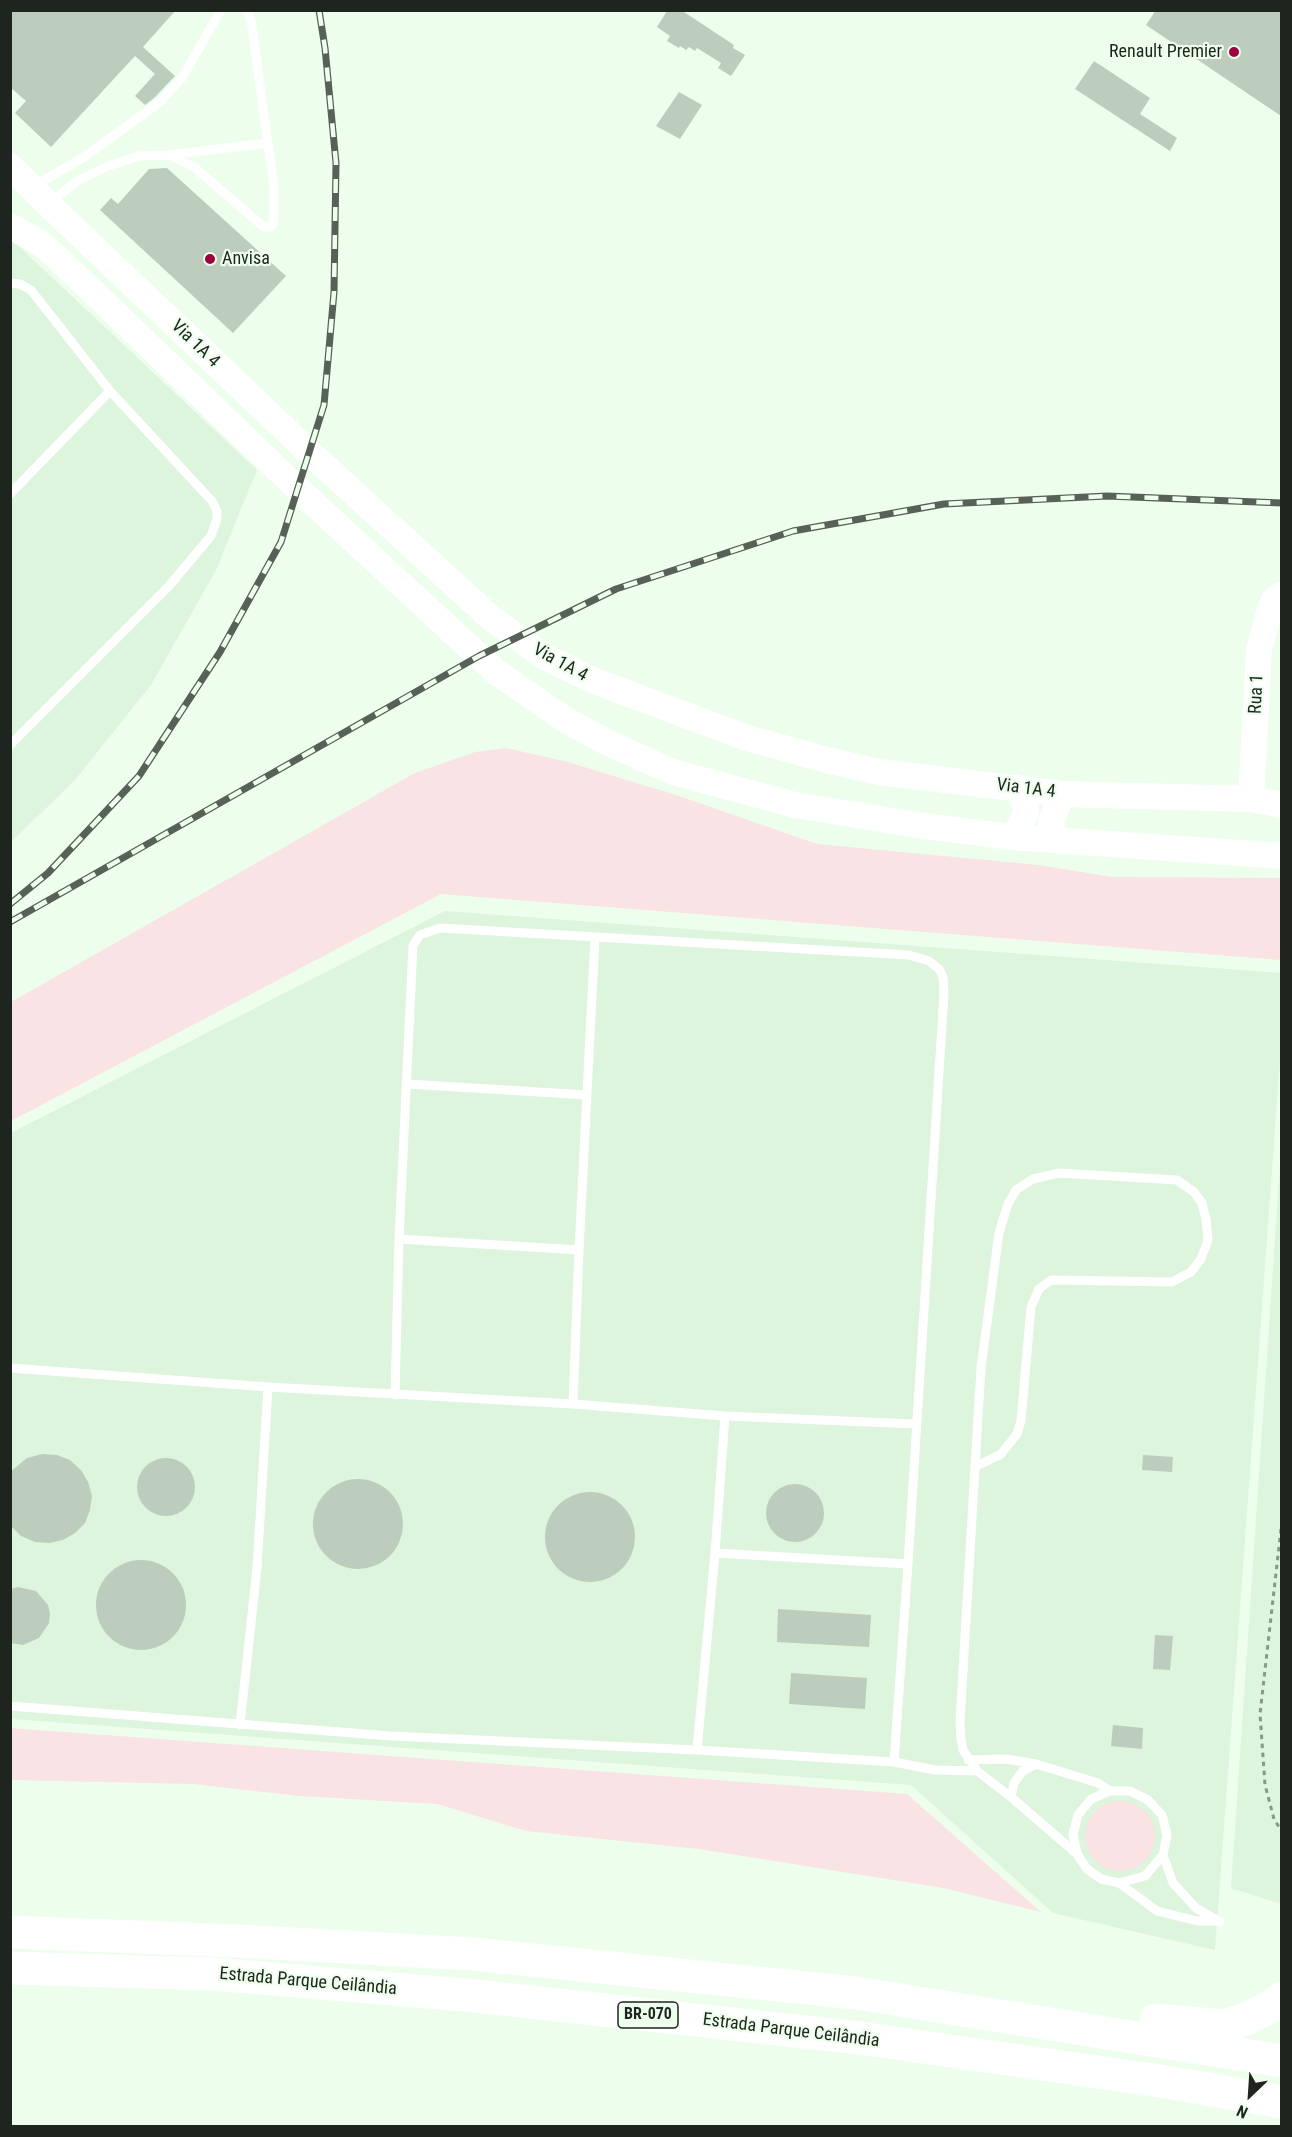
<!DOCTYPE html>
<html>
<head>
<meta charset="utf-8">
<style>
  body { margin:0 }
  #map { position:relative; width:1292px; height:2137px; overflow:hidden; background:#edfeed; font-family:"Roboto Condensed",sans-serif }
  canvas { display:block }
  .frame { position:absolute; inset:0; border:12px solid #1e241e; pointer-events:none }
  .north { position:absolute; left:1220px; top:2065px; width:60px; height:60px; -webkit-text-stroke:4px #edfeed; paint-order:stroke; rotate:205deg; font-size:16px; font-weight:700; line-height:24px; text-align:center; color:#1e241e }
  .north::after { content:''; display:block; margin:auto; width:21px; height:27px; background:#1e241e; clip-path:polygon(50% 0,100% 100%,50% 72%,0 100%) }
</style>
</head>
<body>
<div id="map">
<canvas width="1292" height="2137"></canvas>
<div class="frame"></div>
<div class="north">N</div>
</div>
<script>
const ctx = document.querySelector('canvas').getContext('2d');
ctx.lineJoin = 'round';
function fill(path, color) { ctx.fillStyle = color; ctx.fill(path, 'evenodd'); }
const shape = rows => new Path2D(rows.map(r => 'M' + r).join(''));
function trace(path, color, width, dash) { ctx.strokeStyle = color; ctx.lineWidth = width; ctx.lineCap = dash ? 'butt' : 'round'; ctx.setLineDash(dash || []); ctx.stroke(path); }
function write(font, color, halo, rows, align = 'center') {
  ctx.font = font + ' "Roboto Condensed",sans-serif'; ctx.lineWidth = 4.5; ctx.setLineDash([]); ctx.textBaseline = 'middle'; ctx.strokeStyle = halo; ctx.fillStyle = color; for (const [text, x, y, turn = 0] of rows) {
    ctx.save(); ctx.translate(x, y); ctx.rotate((+turn || 0) * Math.PI / 180); ctx.textAlign = isNaN(turn) ? turn : align; if (halo) ctx.strokeText(text, 0, 0); ctx.fillText(text, 0, 0); ctx.restore();
  }
}
fill(shape([
  [10,238,257,470,216,570,151,685,75,780,11,842],
  [445,911,1281,973,1281,1047,1215,1950,1053,1913,911,1785,11,1719,11,1133],
  [1281,1150,1281,1904,1231,1888]
]), '#ddf4dd');
fill(shape([
  [506,748,568,762,679,796,817,844,1039,865,1112,877,1281,878,1281,960,441,894,11,1121,11,1002,415,773,475,752],
  [10,1728,907,1794,1041,1912,943,1888,699,1849,526,1831,437,1804,299,1796,193,1784,11,1780],
  '1085 1836a35 35 0 1 1 70 0a35 35 0 1 1-70 0Z'
]), '#fae3e5');
fill(shape([
  [10,10,176,10,143,47,175,76,154,98,145,105,135,96,155,74,135,56,51,147,15,113,26,101,10,87],
  [681,10,734,45,733,48,745,55,731,76,718,68,721,63,697,48,695,51,689,47,686,50,680,46,679,48,667,41,670,36,657,27,667,11],
  [1156,10,1281,10,1281,116,1146,25],
  [1094,61,1150,98,1140,114,1177,138,1170,151,1075,89],
  [679,92,702,105,680,139,656,126],
  [167,168,286,276,233,333,100,210,111,198,118,204,149,169],
  [42,1454,57,1455,70,1460,81,1470,88,1482,92,1496,90,1510,85,1523,75,1533,63,1540,49,1543,35,1542,21,1536,10,1525,10,1472,27,1458],
  [1143,1455,1173,1457,1172,1472,1142,1470],
  '137 1487a29 29 0 1 1 58 0a29 29 0 1 1-58 0Z',
  '313 1524a45 45 0 1 1 90 0a45 45 0 1 1-90 0Z',
  '766 1513a29 29 0 1 1 58 0a29 29 0 1 1-58 0Z',
  '545 1537a45 45 0 1 1 90 0a45 45 0 1 1-90 0Z',
  '96 1605a45 45 0 1 1 90 0a45 45 0 1 1-90 0Z',
  [18,1587,36,1591,48,1605,50,1614,49,1623,39,1638,23,1645,10,1643,10,1589],
  [778,1609,871,1615,869,1647,777,1642],
  [1155,1635,1173,1636,1170,1670,1153,1669],
  [791,1673,867,1678,865,1709,789,1704],
  [1113,1725,1143,1728,1142,1749,1111,1746]
]), '#bdcdbd');
trace(shape([
  [1282,1520,1260,1714,1265,1785,1274,1819,1282,1832]
]), '#8a968a', 3, [4.5, 4.5]);
trace(shape([
  [169,155,268,143],
  [32,187,84,157,159,103,182,78,221,10],
  [49,204,77,181,108,166,139,156,169,155,194,167,264,227,271,227,274,220,274,187,251,20,247,10],
  [10,283,20,284,31,290,110,391,212,501,217,511,217,519,211,536,169,586,10,745],
  [10,494,110,391],
  [407,1084,587,1095],
  [399,1239,579,1250],
  [10,1368,268,1387,573,1404,725,1416,916,1424],
  [395,1395,399,1239,413,945,420,935,440,928,909,955,929,961,939,969,943,977,944,993,908,1564,894,1762],
  [573,1404,579,1250,595,937],
  [975,1467,1001,1454,1017,1434,1021,1421,1031,1307,1039,1289,1051,1280,1172,1282,1191,1272,1201,1259,1208,1240,1206,1219,1202,1203,1194,1192,1177,1180,1059,1173,1033,1179,1016,1190,1008,1204,999,1233,981,1368,975,1467,960,1722,961,1738,963,1750,977,1771,1011,1797,1077,1854],
  [715,1553,908,1564],
  [10,1706,391,1736,697,1750,894,1762,935,1770,977,1771],
  [240,1725,257,1568,268,1387],
  [697,1750,715,1553,725,1416],
  [968,1760,1006,1759,1036,1764,1098,1783,1110,1791],
  [1011,1797,1014,1783,1023,1771,1036,1764],
  [1163,1855,1145,1876,1119,1883,1101,1879,1087,1869,1077,1854,1073,1834,1078,1815,1091,1799,1110,1791,1130,1791,1148,1800,1162,1815,1167,1835,1163,1855,1173,1883,1196,1908,1220,1922],
  [1119,1883,1157,1911,1197,1921,1217,1921]
]), '#fff', 9);
trace(shape([
  [10,166,48,204,309,452,491,618,543,656,592,680,747,738,827,760,879,772,1062,794,1251,799,1282,805],
  [10,226,42,244,66,266,297,488,496,672,566,720,606,742,673,772,795,805,917,825,1011,837,1282,856],
  [1251,799,1259,650,1269,613,1274,600,1282,595],
  [1011,837,1020,827,1026,812,1025,804,1018,788],
  [1058,841,1052,829,1051,822,1062,794]
]), '#fff', 26);
trace(shape([
  [10,1932,238,1941,473,1954,856,1993,1282,2061],
  [10,1968,214,1974,476,1996,860,2038,1160,2081,1282,2102],
  [1156,2020,1223,2026,1246,2019,1274,2005,1282,1998]
]), '#fff', 33);
const rail = shape([
  [10,904,48,873,139,776,220,652,281,542,324,405,334,292,336,163,325,48,319,10],
  [10,922,479,656,616,589,793,531,944,504,1107,496,1282,503]
]);
trace(rail, '#586158', 7);
trace(rail, '#edfeed', 4.5, [14]);
for (const [x, y, r, color] of [
  [1234,52,6,"#a0003d"],
  [210,259,6,"#a0003d"]
]) { const dot = new Path2D(); dot.arc(x, y, r, 0, 2 * Math.PI); ctx.fillStyle = color; ctx.fill(dot); trace(dot, '#edfeed', 2); }
for (const [x, y, w] of [
  [648,2015,60]
]) { const box = new Path2D(); box.roundRect(x - w / 2, y - 13, w, 26, 4.5); ctx.fillStyle = '#edfeed'; ctx.fill(box); trace(box, '#1e241e', 1.5); }
write('bold 16px', '#1e241e', null, [
  ["BR-070",648,2015]
]);
write('18px', '#1e241e', '#edfeed', [
  ["Renault Premier",1222,52],
  ["Anvisa",222,259,"left"]
], 'right');
write('18px', '#1e241e', '#edfeed', [
  ["Via 1A 4",195,344,44],
  ["Via 1A 4",560,663,29],
  ["Rua 1",1257,694,-87],
  ["Via 1A 4",1026,789,7],
  ["Estrada Parque Ceilândia",308,1982,5],
  ["Estrada Parque Ceilândia",791,2031,7]
]);
</script>
</body>
</html>
